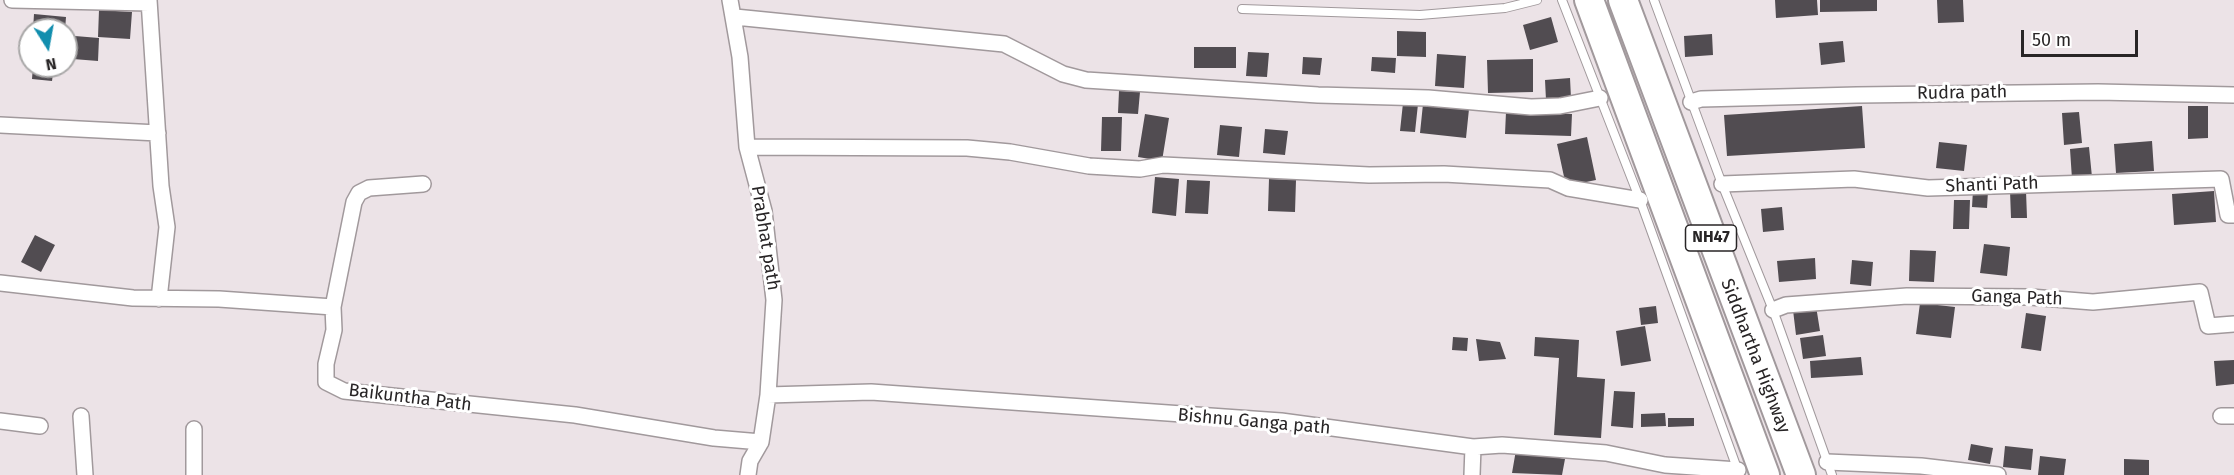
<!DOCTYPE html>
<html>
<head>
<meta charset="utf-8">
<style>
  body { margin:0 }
  #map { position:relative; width:2234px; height:475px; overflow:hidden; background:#ece3e7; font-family:"Fira Sans",sans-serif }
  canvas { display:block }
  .north { position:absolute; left:18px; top:18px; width:60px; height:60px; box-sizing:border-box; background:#fff; border:2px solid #a9a8a8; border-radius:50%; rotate:169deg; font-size:16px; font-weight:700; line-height:24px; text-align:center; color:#282526 }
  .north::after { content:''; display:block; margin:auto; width:21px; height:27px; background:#118eae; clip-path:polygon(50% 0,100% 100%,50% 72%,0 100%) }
  .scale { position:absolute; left:2021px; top:30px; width:117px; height:27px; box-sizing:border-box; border:3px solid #282526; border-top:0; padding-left:8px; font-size:18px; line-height:21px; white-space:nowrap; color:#282526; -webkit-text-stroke:4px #fff; paint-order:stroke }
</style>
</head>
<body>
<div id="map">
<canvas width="2234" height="475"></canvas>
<div class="north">N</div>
<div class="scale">50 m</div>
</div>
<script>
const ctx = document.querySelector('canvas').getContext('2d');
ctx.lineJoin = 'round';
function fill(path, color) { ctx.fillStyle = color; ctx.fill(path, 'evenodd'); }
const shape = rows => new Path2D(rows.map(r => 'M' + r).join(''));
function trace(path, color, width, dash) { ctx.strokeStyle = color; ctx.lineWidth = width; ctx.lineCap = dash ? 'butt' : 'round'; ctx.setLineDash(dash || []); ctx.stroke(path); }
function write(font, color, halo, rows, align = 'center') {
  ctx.font = font + ' "Fira Sans",sans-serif'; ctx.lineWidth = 6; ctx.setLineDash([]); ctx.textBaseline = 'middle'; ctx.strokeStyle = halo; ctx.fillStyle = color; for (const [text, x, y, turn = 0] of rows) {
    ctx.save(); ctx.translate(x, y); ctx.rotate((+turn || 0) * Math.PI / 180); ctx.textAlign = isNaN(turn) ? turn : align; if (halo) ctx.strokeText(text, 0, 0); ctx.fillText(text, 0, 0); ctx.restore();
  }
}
fill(shape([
  [1775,0,1817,0,1818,15,1776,18],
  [1820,0,1877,0,1877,11,1820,12],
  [1937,0,1963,0,1964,22,1938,23],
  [99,10,132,12,130,39,98,37],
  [34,14,66,17,65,30,33,30],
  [1551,17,1558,42,1530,50,1523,25],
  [1397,31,1426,32,1426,57,1397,56],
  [1712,34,1713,55,1685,57,1684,36],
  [75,36,99,38,98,61,73,59],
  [1843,41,1845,62,1821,65,1819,43],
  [1194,47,1236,47,1236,68,1194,68],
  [1248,52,1269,53,1267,77,1246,76],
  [1437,54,1466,56,1464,88,1435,86],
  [1303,57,1322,58,1320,75,1302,74],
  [1372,57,1396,58,1395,73,1371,71],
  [1533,59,1533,92,1488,93,1487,60],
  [33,66,54,66,52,81,32,79],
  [1570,78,1571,98,1546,100,1545,80],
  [1119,91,1140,92,1138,114,1118,113],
  [1403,103,1418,104,1415,132,1400,131],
  [1423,104,1469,109,1466,138,1420,133],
  [1862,106,1865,148,1727,156,1724,115],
  [2188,106,2208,106,2208,138,2188,139],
  [1506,112,1572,114,1571,136,1505,134],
  [2079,112,2082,143,2064,145,2062,113],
  [1145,114,1169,118,1162,161,1138,157],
  [1102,117,1122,117,1121,151,1101,151],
  [1220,125,1242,127,1239,157,1217,155],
  [1265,129,1288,131,1285,155,1263,153],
  [1587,137,1596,180,1566,186,1557,144],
  [2152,141,2154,171,2116,173,2114,144],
  [1939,142,1967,145,1964,171,1936,168],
  [2089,147,2092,177,2072,179,2070,149],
  [1155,177,1179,179,1176,216,1152,213],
  [1269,179,1296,180,1295,212,1268,211],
  [1187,180,1210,181,1208,214,1185,213],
  [1973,190,1988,191,1987,208,1972,207],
  [2010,191,2026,191,2027,218,2011,218],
  [2214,191,2216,222,2174,225,2172,194],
  [1954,200,1970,200,1969,229,1953,229],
  [1782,207,1784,230,1763,232,1761,209],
  [35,235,55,245,41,272,21,262],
  [1984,244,2010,247,2007,276,1980,273],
  [1910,250,1936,251,1934,282,1909,281],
  [1815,258,1816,279,1779,282,1777,261],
  [1852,260,1873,262,1871,286,1850,284],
  [1920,303,1955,307,1951,338,1916,334],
  [1656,306,1658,323,1641,325,1639,308],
  [1816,306,1820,331,1796,335,1793,310],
  [2026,313,2046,316,2041,351,2021,348],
  [1645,326,1651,361,1621,366,1616,331],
  [1823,335,1826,356,1803,359,1800,338],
  [1453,337,1468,338,1467,351,1452,350],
  [1535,337,1579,340,1577,377,1605,379,1601,438,1554,435,1559,358,1534,356],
  [1476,339,1500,342,1506,359,1479,361],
  [1861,357,1863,375,1811,378,1810,361],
  [2234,360,2234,384,2216,386,2214,361],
  [1614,391,1635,392,1633,428,1611,426],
  [1665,413,1666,426,1641,427,1641,414],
  [1668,418,1694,418,1694,426,1668,427],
  [1971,444,1993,448,1990,464,1968,460],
  [2005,446,2033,449,2031,470,2003,467],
  [1516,450,1565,459,1562,475,1512,473],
  [2040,456,2066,459,2064,475,2038,475],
  [2124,459,2149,460,2149,475,2124,475]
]), '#514c51');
const lane = shape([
  [1562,0,1640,200,1738,471],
  [1654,0,1722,184,1773,310,1832,475],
  [1242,9,1420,15,1505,8,1537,0]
]);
const street = shape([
  [12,0,149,3],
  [149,0,161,186,167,227,159,299],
  [730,0,740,57,747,147,764,211,774,300,768,395,761,442,750,461,748,475],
  [735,17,1004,44,1063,74,1086,80,1318,95,1428,98,1531,107,1560,106,1600,98],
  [1691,102,1701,99,1857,95,2098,92,2234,95],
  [0,125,158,133],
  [747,147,967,148,1010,152,1089,166,1140,169,1163,165,1369,175,1444,174,1550,180,1568,188,1640,200],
  [1722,184,1854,179,1928,188,2221,179,2228,215,2234,215],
  [0,283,133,298,219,299,333,307,334,330,326,364,326,382,344,391,575,415,714,438,761,442],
  [333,307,354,202,359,193,369,188,423,184],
  [1773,310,1786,305,1907,296,2030,297,2093,302,2200,292,2208,326,2234,324],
  [768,395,871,392,1281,421,1473,447,1502,445,1606,453,1665,465,1738,470],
  [81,416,85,475],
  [2221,416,2234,416],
  [0,421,40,426],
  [194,429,194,475],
  [1827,462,1921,466,1998,475],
  [1472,475,1473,447]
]);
const highway = shape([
  [1589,0,1765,475],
  [1623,0,1801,475]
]);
trace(lane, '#a1999c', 10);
trace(street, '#a1999c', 18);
trace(highway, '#a1999c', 32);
trace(lane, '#fff', 8);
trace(street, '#fff', 15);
trace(highway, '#fff', 28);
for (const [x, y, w] of [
  [1711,238,51]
]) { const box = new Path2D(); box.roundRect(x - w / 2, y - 13, w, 26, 4.5); ctx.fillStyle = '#fff'; ctx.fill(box); trace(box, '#282526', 1.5); }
write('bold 16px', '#282526', null, [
  ["NH47",1711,238]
]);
write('18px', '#282526', '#fff', [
  ["Rudra path",1962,93,-1],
  ["Shanti Path",1992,185,-2],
  ["Prabhat path",765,238,81],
  ["Ganga Path",2017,298,2],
  ["Siddhartha Highway",1755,356,69],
  ["Baikuntha Path",410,398,7],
  ["Bishnu Ganga path",1254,422,5]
]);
</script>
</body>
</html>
